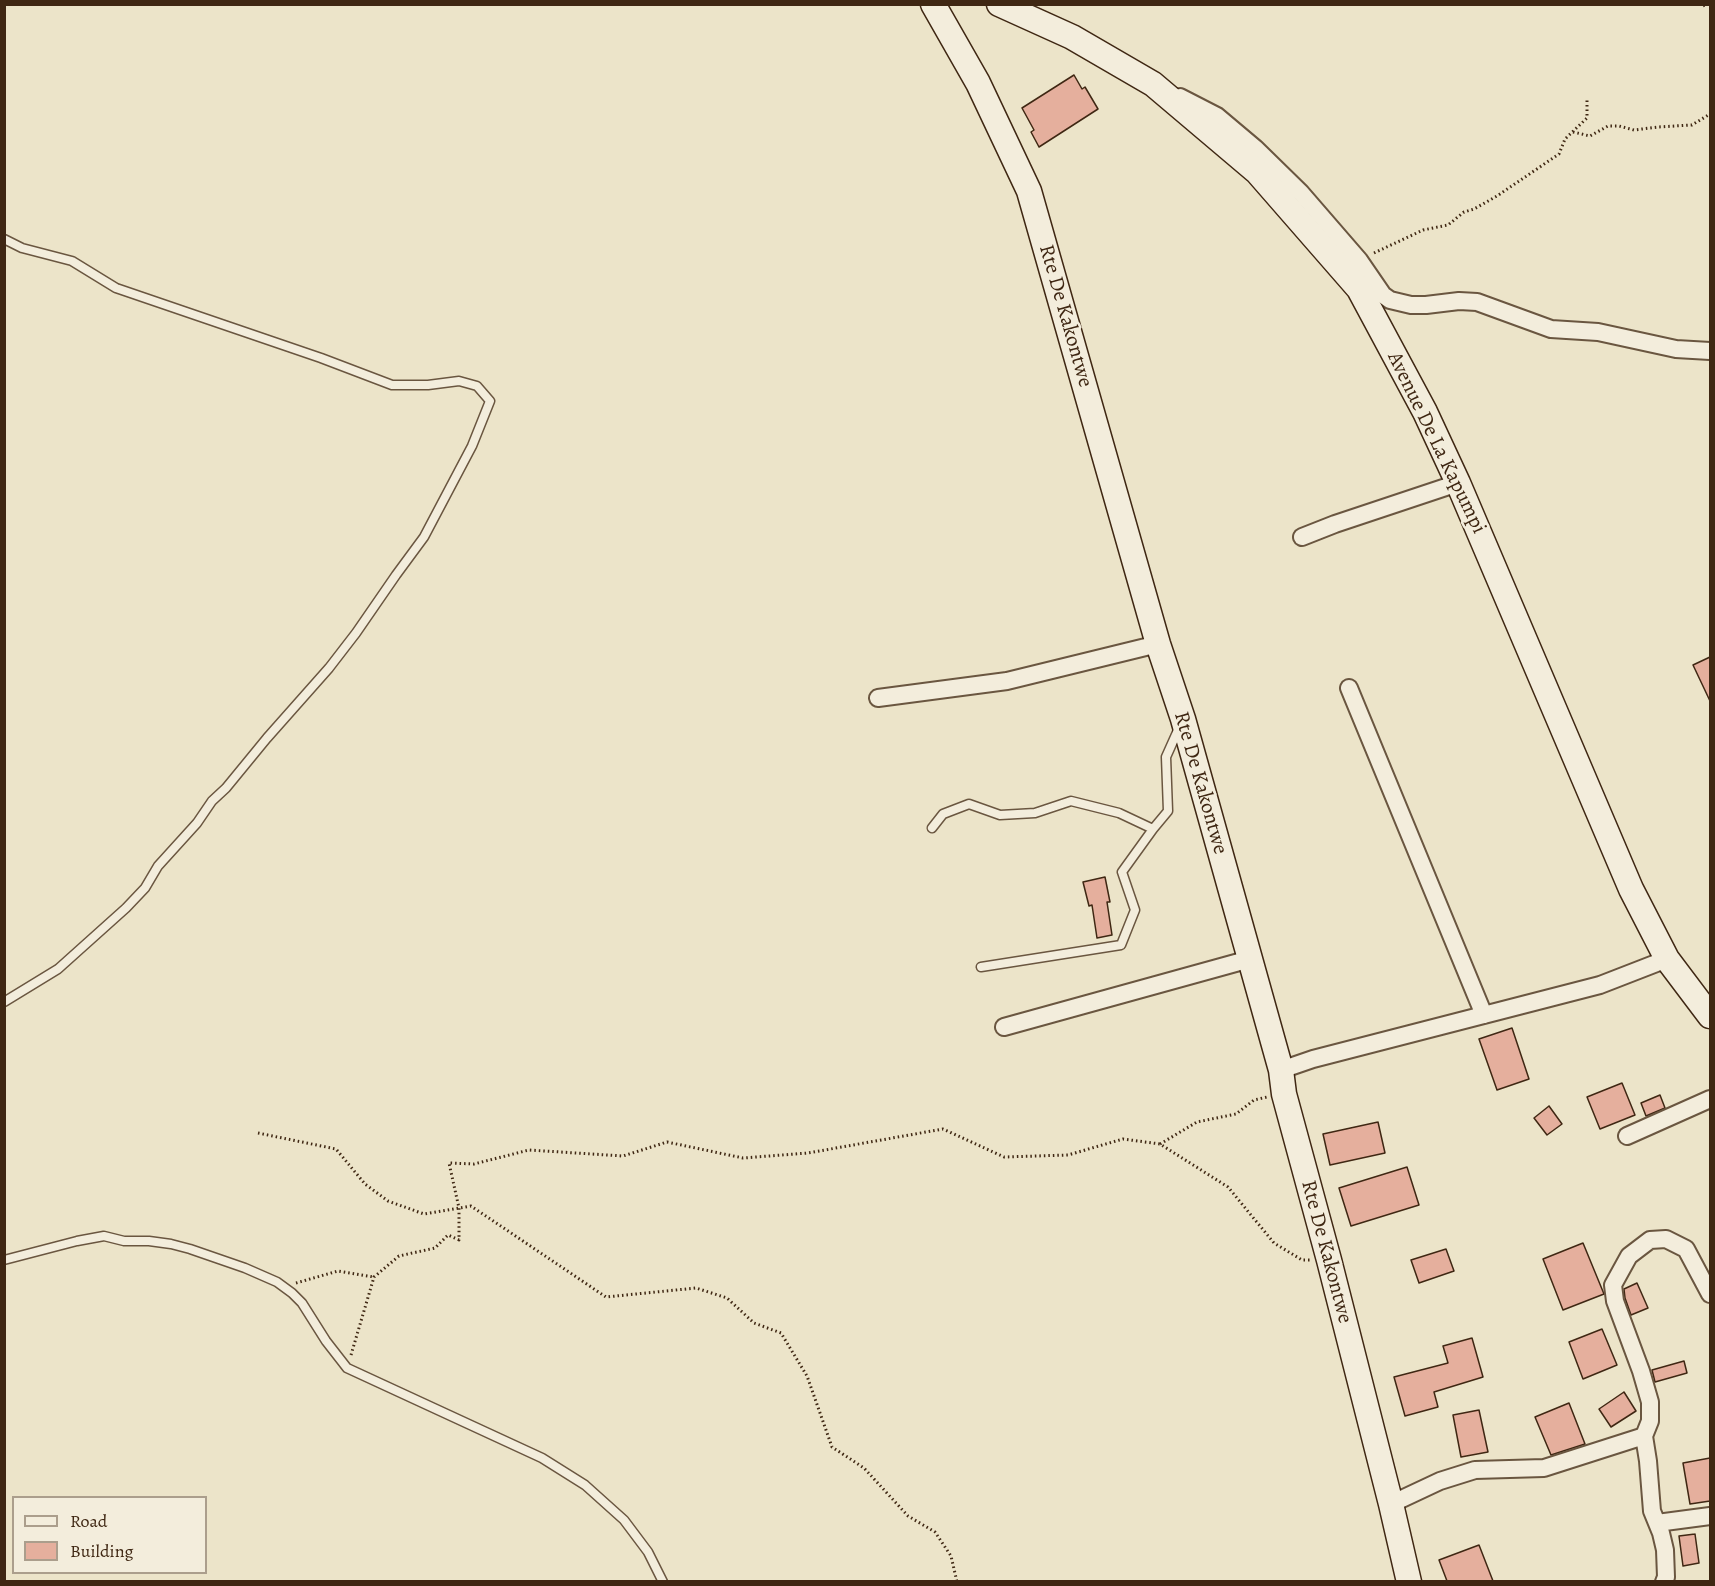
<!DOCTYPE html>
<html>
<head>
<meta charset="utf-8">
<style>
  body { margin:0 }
  #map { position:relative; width:1715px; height:1586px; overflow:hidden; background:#ece4c9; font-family:Alegreya,serif }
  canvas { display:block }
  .frame { position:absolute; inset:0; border:6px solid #3f2713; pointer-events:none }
  .legend { position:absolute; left:12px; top:1496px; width:195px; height:78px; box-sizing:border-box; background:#f3eddc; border:2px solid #ab9e8c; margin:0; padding:8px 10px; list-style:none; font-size:18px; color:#3f2713 }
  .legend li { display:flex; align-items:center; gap:12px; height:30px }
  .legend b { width:30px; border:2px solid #ab9e8c }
</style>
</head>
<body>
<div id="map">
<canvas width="1715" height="1586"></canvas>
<div class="frame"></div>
<ul class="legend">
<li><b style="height:8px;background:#f3eddc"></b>Road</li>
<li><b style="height:16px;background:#e5af9d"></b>Building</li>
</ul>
</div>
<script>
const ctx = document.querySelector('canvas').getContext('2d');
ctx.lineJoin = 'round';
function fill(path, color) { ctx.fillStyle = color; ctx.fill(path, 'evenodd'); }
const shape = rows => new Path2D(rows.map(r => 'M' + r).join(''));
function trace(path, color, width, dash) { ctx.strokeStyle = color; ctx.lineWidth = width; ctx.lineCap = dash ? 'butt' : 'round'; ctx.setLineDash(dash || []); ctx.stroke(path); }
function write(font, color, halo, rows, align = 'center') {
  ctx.font = font + ' Alegreya,serif'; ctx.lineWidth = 5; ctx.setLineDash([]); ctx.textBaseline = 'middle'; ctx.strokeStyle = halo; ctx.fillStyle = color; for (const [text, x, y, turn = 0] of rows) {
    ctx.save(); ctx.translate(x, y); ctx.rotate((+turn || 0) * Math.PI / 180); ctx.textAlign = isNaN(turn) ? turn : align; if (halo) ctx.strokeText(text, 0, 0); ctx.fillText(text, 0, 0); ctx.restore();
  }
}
const building = shape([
  [1074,75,1082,89,1085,87,1098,109,1039,147,1031,132,1034,130,1022,108,1074,75],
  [1710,657,1710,701,1693,665,1710,657],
  [1105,877,1110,902,1107,902,1112,935,1097,938,1092,905,1089,906,1083,882,1105,877],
  [1512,1028,1529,1079,1497,1090,1479,1039,1512,1028],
  [1622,1083,1635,1115,1600,1129,1587,1097,1622,1083],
  [1660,1095,1665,1108,1646,1116,1641,1103,1660,1095],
  [1549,1106,1562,1124,1547,1135,1534,1118,1549,1106],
  [1378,1122,1385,1153,1330,1165,1323,1134,1378,1122],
  [1407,1167,1419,1205,1351,1226,1339,1188,1407,1167],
  [1583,1243,1604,1294,1563,1310,1543,1259,1583,1243],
  [1446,1249,1454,1271,1419,1283,1411,1260,1446,1249],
  [1637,1283,1648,1308,1631,1315,1625,1298,1624,1289,1637,1283],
  [1602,1329,1617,1365,1583,1379,1569,1342,1602,1329],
  [1472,1338,1483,1377,1434,1392,1438,1407,1405,1416,1394,1377,1448,1363,1443,1346,1472,1338],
  [1684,1361,1687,1373,1655,1382,1652,1370,1684,1361],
  [1624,1392,1636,1411,1611,1427,1599,1409,1624,1392],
  [1569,1403,1585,1444,1551,1455,1535,1417,1569,1403],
  [1479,1410,1488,1452,1461,1457,1453,1415,1479,1410],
  [1710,1458,1710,1501,1690,1504,1683,1463,1710,1458],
  [1695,1534,1699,1563,1683,1566,1679,1536,1695,1534],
  [1479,1545,1493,1581,1447,1581,1439,1560,1479,1545]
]);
fill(building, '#e5af9d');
trace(building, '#3f2713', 1.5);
const lane = shape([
  [4,239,22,248,72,261,116,288,321,358,392,385,428,385,459,381,477,386,490,401,472,446,424,537,396,575,356,633,329,668,267,738,226,788,212,801,197,823,158,866,145,888,126,908,58,969,4,1002],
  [932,828,943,814,969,804,1000,815,1035,813,1071,801,1119,813,1153,829],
  [981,967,1121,945,1135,910,1122,872,1153,829,1168,811,1166,757,1179,728],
  [4,1260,77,1241,104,1236,124,1241,149,1241,171,1244,190,1249,245,1268,277,1282,292,1293,302,1303,326,1341,347,1368,542,1458,585,1485,624,1520,648,1552,663,1582]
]);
const street = shape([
  [1180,97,1217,116,1255,148,1301,193,1359,260,1383,295,1390,300,1411,305,1426,305,1459,301,1477,302,1551,329,1598,332,1676,349,1710,351],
  [1302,537,1335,524,1458,483],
  [1349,688,1484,1015],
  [878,698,1007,681,1158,644],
  [1004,1027,1250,959],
  [1281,1070,1313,1059,1600,985,1667,959],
  [1627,1136,1710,1099],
  [1391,1504,1440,1481,1475,1470,1544,1468,1644,1436],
  [1657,1523,1710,1516],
  [1664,1582,1666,1577,1665,1550,1661,1533,1652,1511,1648,1461,1644,1436,1650,1421,1650,1402,1641,1371,1615,1301,1613,1285,1629,1256,1650,1240,1666,1239,1686,1249,1710,1294]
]);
const secondary = shape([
  [933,4,978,83,1029,191,1158,644,1183,719,1281,1070,1284,1094,1329,1260,1391,1504,1409,1582],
  [999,4,1072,37,1153,84,1257,172,1359,289,1425,412,1458,483,1631,889,1667,959,1710,1016]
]);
trace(lane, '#6a5640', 11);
trace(street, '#6a5640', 20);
trace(secondary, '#3f2713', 27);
trace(shape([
  [1703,6,1707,4],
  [1573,132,1590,136,1608,126,1619,126,1634,130,1658,127,1692,125,1710,114],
  [1374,253,1423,230,1448,225,1464,212,1474,209,1497,196,1559,154,1565,139,1587,118,1587,98],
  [258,1133,336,1149,365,1184,388,1201,424,1214,471,1206,606,1297,696,1288,727,1298,754,1323,781,1333,807,1376,832,1447,864,1468,908,1516,935,1532,951,1556,957,1582],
  [1160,1144,1197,1122,1236,1114,1254,1100,1267,1097],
  [296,1283,338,1271,374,1277],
  [351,1355,374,1277,399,1256,435,1248,448,1235,459,1240,459,1208,449,1163,474,1164,529,1150,623,1156,667,1142,743,1158,808,1153,943,1129,1004,1157,1068,1155,1123,1139,1160,1144,1228,1187,1274,1243,1302,1260,1311,1260]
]), '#3f2713', 3, [1.5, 3]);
trace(lane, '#f3eddc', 8);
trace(street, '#f3eddc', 16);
trace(secondary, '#f3eddc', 24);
write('21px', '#3f2713', '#f3eddc', [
  ["Rte De Kakontwe",1065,316,74],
  ["Avenue De La Kapumpi",1436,443,64],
  ["Rte De Kakontwe",1200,783,74],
  ["Rte De Kakontwe",1326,1252,75]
]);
</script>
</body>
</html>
